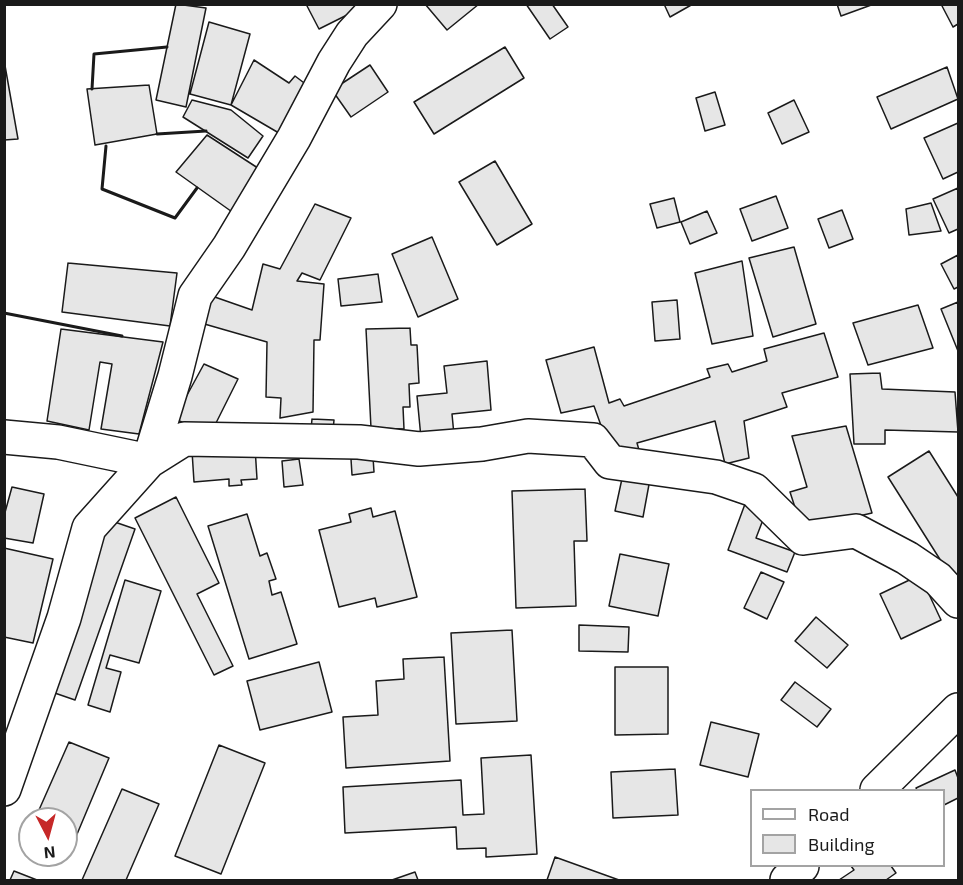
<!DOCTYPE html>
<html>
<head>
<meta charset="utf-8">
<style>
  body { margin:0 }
  #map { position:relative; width:963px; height:885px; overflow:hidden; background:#fff; font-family:"Exo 2",sans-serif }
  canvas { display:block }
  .frame { position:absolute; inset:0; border:6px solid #1a1a1a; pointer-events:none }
  .legend { position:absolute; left:750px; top:789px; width:195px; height:78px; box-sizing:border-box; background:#fff; border:2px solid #a3a3a3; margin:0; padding:8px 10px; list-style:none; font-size:18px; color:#1a1a1a }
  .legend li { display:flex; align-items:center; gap:12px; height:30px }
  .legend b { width:30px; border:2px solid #a3a3a3 }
  .north { position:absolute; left:18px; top:807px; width:60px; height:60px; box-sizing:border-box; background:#fff; border:2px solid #a3a3a3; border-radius:50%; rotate:174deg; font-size:16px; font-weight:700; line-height:24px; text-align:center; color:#1a1a1a }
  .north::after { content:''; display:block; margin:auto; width:21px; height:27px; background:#c62828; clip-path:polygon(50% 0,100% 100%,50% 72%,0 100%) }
</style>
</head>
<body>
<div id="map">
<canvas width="963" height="885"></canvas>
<div class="frame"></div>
<ul class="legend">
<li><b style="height:8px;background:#fff"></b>Road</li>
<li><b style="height:16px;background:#e6e6e6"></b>Building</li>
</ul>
<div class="north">N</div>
</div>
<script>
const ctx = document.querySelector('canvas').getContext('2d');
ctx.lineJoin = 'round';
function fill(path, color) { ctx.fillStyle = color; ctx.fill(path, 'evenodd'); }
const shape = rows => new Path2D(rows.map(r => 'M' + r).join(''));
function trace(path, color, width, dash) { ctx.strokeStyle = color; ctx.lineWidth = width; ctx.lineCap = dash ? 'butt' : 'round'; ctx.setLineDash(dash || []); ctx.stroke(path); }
const building = shape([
  [176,4,206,8,186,107,156,100,176,4],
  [306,4,361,4,363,7,319,29,306,4],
  [425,4,479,4,447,30,425,4],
  [526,4,552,4,568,27,550,39,526,4],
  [664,4,693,4,670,17,664,4],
  [837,4,874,4,841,16,837,4],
  [941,4,958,4,958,24,953,27,941,4],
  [209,22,250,34,231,105,190,94,209,22],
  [505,47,524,78,434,134,414,102,505,47],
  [4,60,18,139,4,140,4,60],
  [254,60,289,83,295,76,312,89,284,136,231,105,254,60],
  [370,65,388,92,351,117,332,90,370,65],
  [947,67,958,99,891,129,877,97,947,67],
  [149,85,157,134,95,145,87,89,149,85],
  [715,92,725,125,705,131,696,98,715,92],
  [192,100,231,110,263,136,248,158,183,117,192,100],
  [794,100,809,132,782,144,768,113,794,100],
  [958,123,958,172,943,179,924,138,958,123],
  [207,135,264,172,235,214,176,172,207,135],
  [495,161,532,224,497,245,459,182,495,161],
  [958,188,958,229,949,233,933,199,958,188],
  [776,196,788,228,752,241,740,209,776,196],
  [674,198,680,222,657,228,650,204,674,198],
  [931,203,941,231,909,235,906,209,931,203],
  [315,204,351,218,320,280,302,273,297,281,324,284,320,340,314,340,313,412,280,418,281,398,266,397,267,342,194,321,209,295,252,310,263,264,280,269,315,204],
  [842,210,853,239,829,248,818,219,842,210],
  [707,211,717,233,690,244,681,222,707,211],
  [432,237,458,299,418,317,392,254,432,237],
  [794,247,816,324,773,337,749,258,794,247],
  [958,255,958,287,954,289,941,264,958,255],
  [742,261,753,336,712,344,695,273,742,261],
  [68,263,177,273,170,326,62,312,68,263],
  [378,274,382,302,341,306,338,279,378,274],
  [677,300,680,339,655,341,652,302,677,300],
  [958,302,958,351,941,309,958,302],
  [918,305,933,348,868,365,853,323,918,305],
  [410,328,411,345,417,345,419,383,409,384,410,407,403,407,404,429,371,428,366,329,410,328],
  [61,329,163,342,139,434,101,429,112,364,100,362,89,430,47,421,61,329],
  [824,333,838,377,782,393,787,407,744,421,749,458,725,464,715,421,637,443,639,450,613,459,594,406,561,413,546,360,594,347,609,403,620,399,624,406,710,377,707,369,728,364,732,372,767,361,764,349,824,333],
  [487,361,491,410,452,414,454,435,421,438,417,396,447,393,444,366,487,361],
  [204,364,238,379,211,433,174,419,204,364],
  [880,373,882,389,955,392,958,432,885,430,885,444,854,444,850,374,880,373],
  [312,419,334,420,333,431,311,430,312,419],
  [846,426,872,513,802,529,790,492,807,487,792,436,846,426],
  [255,447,257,479,241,480,242,485,229,486,229,479,194,482,192,451,255,447],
  [929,451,958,497,958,588,888,477,929,451],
  [373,457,374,472,352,475,351,459,373,457],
  [299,459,303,485,284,487,282,461,299,459],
  [623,474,650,479,643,517,615,511,623,474],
  [12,487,44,494,33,543,4,538,4,516,12,487],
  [585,489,587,541,574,541,576,606,516,608,512,491,585,489],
  [176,497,219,583,197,594,233,666,214,675,135,518,176,497],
  [745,504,766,512,756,538,795,552,787,572,728,550,745,504],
  [371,508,373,517,395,511,417,597,377,607,375,598,339,607,319,530,351,522,349,514,371,508],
  [247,514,260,556,267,553,276,579,269,581,272,595,281,592,297,644,249,659,208,526,247,514],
  [106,519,135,529,75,700,46,690,106,519],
  [4,548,53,559,33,643,4,637,4,548],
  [620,554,669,564,658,616,609,606,620,554],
  [761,572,784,582,767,619,744,608,761,572],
  [920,575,941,620,901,639,880,594,920,575],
  [125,580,161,591,139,663,110,655,106,668,121,672,110,712,88,705,125,580],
  [816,617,848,645,827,668,795,641,816,617],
  [579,625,629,627,628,652,579,651,579,625],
  [512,630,517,721,456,724,451,633,512,630],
  [444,657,450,761,346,768,343,717,378,715,376,681,404,679,403,659,444,657],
  [319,662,332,712,260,730,247,681,319,662],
  [615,667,668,667,668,734,615,735,615,667],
  [795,682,831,709,817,727,781,700,795,682],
  [711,722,759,734,748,777,700,765,711,722],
  [69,742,109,758,75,839,66,835,66,819,35,819,69,742],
  [219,745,265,763,221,874,175,856,219,745],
  [531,755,537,854,486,857,486,848,457,849,456,827,345,833,343,787,461,780,463,815,484,814,481,758,531,755],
  [675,769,678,815,613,818,611,772,675,769],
  [955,770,958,778,958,798,944,805,944,790,917,790,916,788,955,770],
  [122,789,159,804,126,880,82,880,122,789],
  [555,857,619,880,547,880,555,857],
  [851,866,891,866,896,873,886,880,839,880,854,870,851,866],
  [14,871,37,880,10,880,14,871],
  [415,872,418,880,392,880,415,872]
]);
fill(building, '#e6e6e6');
trace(building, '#1a1a1a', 1.5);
const minor = shape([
  [4,437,58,442,149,461],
  [149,461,175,376,195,296,229,247,294,138,334,62,352,34,380,4],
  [4,789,64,618,89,528,149,461,184,439,359,442,419,449,482,444,528,436,593,440,610,462,716,477,754,490,803,538,856,531,907,558,938,579,958,601]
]);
const major = shape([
  [877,790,958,710],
  [787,880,802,866]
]);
trace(minor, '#1a1a1a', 36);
trace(major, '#1a1a1a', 36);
trace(minor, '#fff', 33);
trace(major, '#fff', 33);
trace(shape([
  [92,89,94,54,167,47],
  [157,134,206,131],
  [106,146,102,189,175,218,197,188],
  [4,313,122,336]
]), '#1a1a1a', 3);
</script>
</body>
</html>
